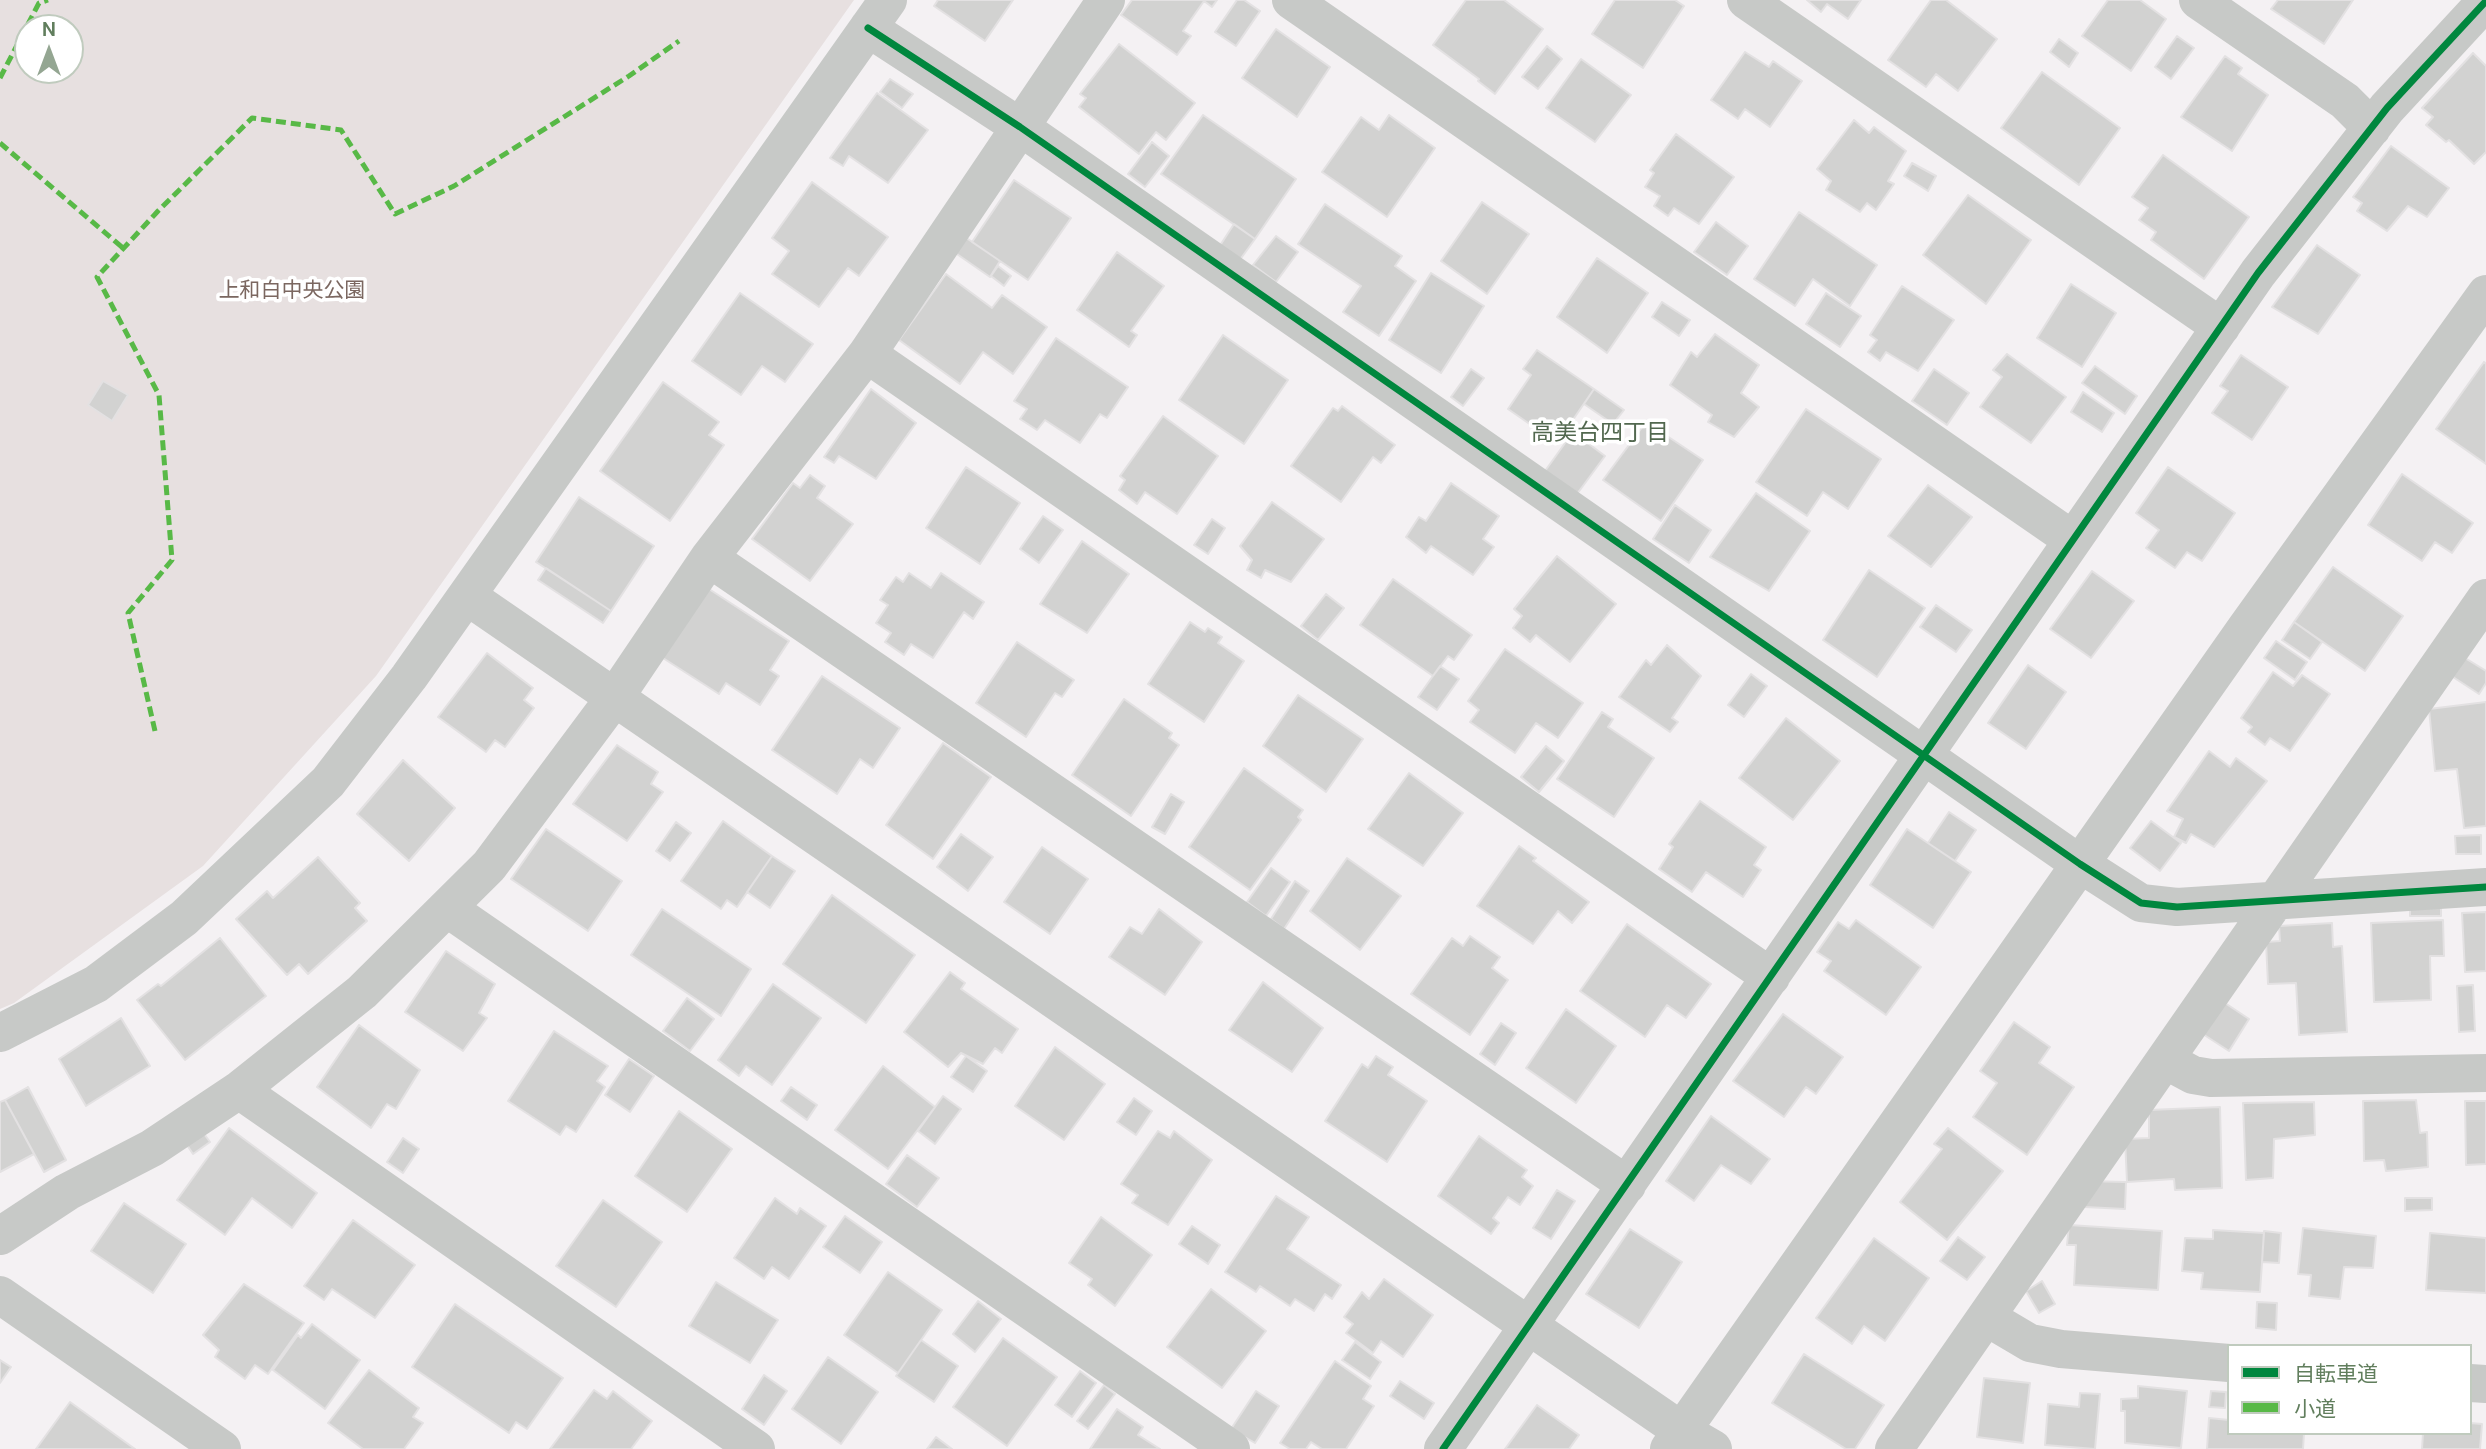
<!DOCTYPE html>
<html>
<head>
<meta charset="utf-8">
<style>
  body { margin:0 }
  #map { position:relative; width:2486px; height:1449px; overflow:hidden; background:#f4f1f3; font-family:"DM Sans","Noto Sans JP",sans-serif }
  canvas { display:block }
  .legend { position:absolute; left:2227px; top:1344px; width:245px; height:91px; box-sizing:border-box; background:#fff; border:2px solid #c0cbbe; margin:0; padding:9px 12px; list-style:none; font-size:21px; color:#617e5d }
  .legend li { display:flex; align-items:center; gap:14px; height:35px }
  .legend b { width:35px; border:2px solid #c0cbbe }
  .north { position:absolute; left:14px; top:14px; width:70px; height:70px; box-sizing:border-box; background:#fff; border:2px solid #c0cbbe; border-radius:50%; rotate:0deg; font-size:19px; font-weight:700; line-height:28px; text-align:center; color:#617e5d }
  .north::after { content:''; display:block; margin:auto; width:24px; height:32px; background:#94a692; clip-path:polygon(50% 0,100% 100%,50% 72%,0 100%) }
</style>
</head>
<body>
<div id="map">
<canvas width="2486" height="1449"></canvas>
<ul class="legend">
<li><b style="height:9px;background:#00873e"></b>自転車道</li>
<li><b style="height:9px;background:#58b947"></b>小道</li>
</ul>
<div class="north">N</div>
</div>
<script>
const ctx = document.querySelector('canvas').getContext('2d');
ctx.lineJoin = 'round';
function fill(path, color) { ctx.fillStyle = color; ctx.fill(path, 'evenodd'); }
const shape = rows => new Path2D(rows.map(r => 'M' + r).join(''));
function trace(path, color, width, dash) { ctx.strokeStyle = color; ctx.lineWidth = width; ctx.lineCap = dash ? 'butt' : 'round'; ctx.setLineDash(dash || []); ctx.stroke(path); }
function write(font, color, halo, rows, align = 'center') {
  ctx.font = font + ' "DM Sans","Noto Sans JP",sans-serif'; ctx.lineWidth = 7; ctx.setLineDash([]); ctx.textBaseline = 'middle'; ctx.strokeStyle = halo; ctx.fillStyle = color; for (const [text, x, y, turn = 0] of rows) {
    ctx.save(); ctx.translate(x, y); ctx.rotate((+turn || 0) * Math.PI / 180); ctx.textAlign = isNaN(turn) ? turn : align; if (halo) ctx.strokeText(text, 0, 0); ctx.fillText(text, 0, 0); ctx.restore();
  }
}
fill(shape([
  [0,0,854,0,376,676,203,866,14,1003,0,1009],
  [28,28,70,28,70,70,28,70]
]), '#e7e0e0');
const building = shape([
  [938,0,1013,0,985,41,934,6,938,0],
  [1132,0,1217,0,1212,7,1204,1,1183,31,1191,36,1177,55,1121,15,1132,0],
  [1237,0,1244,0,1260,11,1236,46,1215,32,1237,0],
  [1466,0,1504,0,1543,29,1495,94,1478,81,1479,79,1433,45,1466,0],
  [1615,0,1675,0,1684,6,1643,68,1592,34,1615,0],
  [1807,0,1861,0,1848,19,1827,4,1821,12,1807,0],
  [1931,0,1946,0,1997,39,1958,91,1936,74,1926,87,1888,60,1931,0],
  [2108,0,2140,0,2166,19,2131,71,2082,36,2108,0],
  [2278,0,2353,0,2324,44,2271,9,2278,0],
  [1276,29,1330,67,1297,117,1242,78,1276,29],
  [2177,36,2194,48,2171,79,2155,67,2177,36],
  [2059,39,2078,53,2069,67,2050,52,2059,39],
  [1119,44,1195,103,1166,140,1156,132,1139,154,1079,107,1086,98,1080,94,1119,44],
  [1547,46,1562,59,1538,89,1522,77,1547,46],
  [1745,52,1769,67,1773,61,1802,81,1770,127,1745,109,1738,119,1711,100,1745,52],
  [2473,53,2486,66,2486,152,2474,164,2449,140,2446,142,2426,125,2433,117,2422,108,2473,53],
  [2225,56,2242,68,2238,74,2268,95,2232,151,2181,117,2225,56],
  [1581,59,1631,95,1595,142,1546,108,1581,59],
  [2042,72,2120,128,2079,185,2001,128,2042,72],
  [890,79,913,94,902,108,880,92,890,79],
  [877,93,928,130,888,183,849,156,843,166,830,158,877,93],
  [1203,115,1296,179,1255,239,1161,174,1203,115],
  [1389,115,1435,148,1387,217,1322,172,1361,117,1379,130,1389,115],
  [1854,120,1869,133,1874,127,1906,151,1888,181,1894,184,1876,210,1867,203,1860,212,1826,190,1831,181,1817,169,1854,120],
  [1676,134,1734,177,1699,224,1674,208,1668,216,1654,206,1660,196,1645,187,1654,173,1650,170,1676,134],
  [1152,142,1169,156,1145,187,1128,174,1152,142],
  [2391,146,2449,188,2427,217,2408,206,2387,231,2357,211,2362,203,2353,197,2391,146],
  [2163,155,2249,217,2204,279,2151,240,2156,232,2139,220,2148,208,2132,197,2163,155],
  [1912,163,1936,176,1928,191,1904,176,1912,163],
  [1014,180,1071,218,1028,280,972,242,1014,180],
  [812,182,888,237,859,276,848,268,819,307,772,274,789,251,772,238,812,182],
  [1968,195,2031,240,1986,304,1923,255,1968,195],
  [1482,202,1529,234,1487,294,1441,261,1482,202],
  [1325,204,1402,256,1395,266,1416,281,1379,336,1343,312,1361,286,1298,244,1325,204],
  [1799,212,1877,265,1850,306,1813,279,1795,306,1754,279,1799,212],
  [1716,222,1748,246,1727,275,1694,252,1716,222],
  [1234,224,1255,239,1239,261,1219,247,1234,224],
  [1276,236,1298,252,1276,282,1253,265,1276,236],
  [965,237,1000,261,990,277,954,252,965,237],
  [2317,245,2360,275,2318,334,2272,307,2317,245],
  [1117,252,1164,286,1131,331,1137,335,1129,347,1077,310,1117,252],
  [1597,258,1648,293,1607,353,1557,317,1597,258],
  [998,266,1011,276,1004,286,991,276,998,266],
  [1431,273,1484,306,1441,373,1389,340,1431,273],
  [946,274,992,308,1002,295,1047,327,1013,374,983,352,960,384,899,340,946,274],
  [2071,284,2116,313,2082,367,2037,338,2071,284],
  [1902,286,1954,320,1918,371,1886,352,1880,361,1868,352,1877,340,1870,335,1902,286],
  [740,293,813,344,785,382,762,366,741,395,692,361,740,293],
  [1826,293,1861,316,1840,347,1806,324,1826,293],
  [1662,302,1690,320,1679,336,1652,317,1662,302],
  [1715,334,1759,365,1741,393,1759,407,1734,437,1708,422,1712,415,1670,385,1691,352,1697,357,1715,334],
  [1223,335,1288,380,1244,444,1179,400,1223,335],
  [1056,338,1128,387,1107,418,1100,414,1080,443,1045,420,1037,430,1020,419,1027,409,1014,401,1056,338],
  [1537,350,1594,389,1557,443,1508,409,1531,375,1523,369,1537,350],
  [2007,354,2066,397,2031,443,1980,407,2002,377,1993,370,2007,354],
  [2241,355,2288,387,2252,440,2212,413,2228,391,2220,386,2241,355],
  [2484,362,2486,364,2486,464,2436,429,2484,362],
  [2095,366,2137,396,2125,414,2082,383,2095,366],
  [1471,369,1484,378,1463,406,1451,397,1471,369],
  [1934,369,1969,393,1947,425,1912,401,1934,369],
  [103,381,128,395,112,421,88,405,103,381],
  [663,382,719,422,709,435,724,445,670,521,600,471,663,382],
  [871,389,916,423,876,479,839,456,834,463,824,457,871,389],
  [1594,389,1624,410,1613,424,1584,404,1594,389],
  [2083,392,2114,413,2102,432,2071,412,2083,392],
  [1342,406,1395,445,1381,463,1373,457,1341,502,1291,466,1333,408,1338,411,1342,406],
  [1806,409,1881,459,1848,509,1823,492,1807,516,1756,482,1806,409],
  [1163,416,1218,456,1177,514,1145,492,1137,504,1119,490,1125,480,1120,476,1163,416],
  [1646,422,1703,460,1661,521,1603,480,1646,422],
  [1573,432,1605,456,1577,494,1545,471,1573,432],
  [966,467,1020,503,980,564,926,528,966,467],
  [2168,467,2235,513,2202,561,2187,552,2175,568,2146,548,2159,530,2136,513,2168,467],
  [2402,474,2473,523,2452,553,2435,542,2422,561,2368,525,2402,474],
  [810,475,825,486,817,498,853,524,810,581,752,539,793,483,800,488,810,475],
  [1451,483,1499,516,1483,539,1494,547,1473,575,1431,546,1426,553,1406,537,1419,517,1426,521,1451,483],
  [1928,485,1972,517,1931,567,1888,536,1928,485],
  [1756,493,1810,531,1769,591,1710,557,1756,493],
  [579,497,654,546,611,611,536,562,579,497],
  [1272,502,1324,539,1291,582,1265,570,1261,578,1247,570,1252,560,1240,546,1272,502],
  [1675,505,1711,530,1689,563,1653,539,1675,505],
  [1043,516,1063,530,1039,563,1020,549,1043,516],
  [1212,519,1225,528,1208,554,1194,545,1212,519],
  [1082,541,1129,574,1087,633,1040,604,1082,541],
  [1557,556,1616,604,1570,662,1536,635,1530,642,1513,628,1522,616,1514,609,1557,556],
  [2333,567,2403,616,2365,671,2294,622,2333,567],
  [546,568,611,611,603,623,538,580,546,568],
  [1869,570,1925,608,1877,677,1823,640,1869,570],
  [2092,571,2134,601,2091,658,2050,629,2092,571],
  [909,573,931,588,941,573,984,602,973,619,964,612,933,658,911,644,904,655,885,642,891,633,876,623,888,605,880,600,896,577,903,582,909,573],
  [1393,579,1472,635,1454,660,1448,656,1433,676,1360,625,1393,579],
  [709,589,789,641,770,670,779,676,760,705,726,683,719,694,652,651,709,589],
  [1326,594,1344,608,1318,640,1301,626,1326,594],
  [1936,605,1972,630,1956,652,1920,627,1936,605],
  [1190,622,1205,632,1208,628,1222,637,1218,643,1244,661,1204,722,1148,684,1190,622],
  [2294,622,2322,642,2310,659,2282,640,2294,622],
  [2276,641,2307,662,2295,680,2264,658,2276,641],
  [1017,642,1074,680,1062,697,1055,693,1026,737,976,703,1017,642],
  [1667,645,1701,676,1672,718,1678,722,1670,732,1619,697,1646,660,1651,665,1667,645],
  [1505,649,1583,703,1558,738,1536,723,1515,753,1470,722,1479,710,1468,701,1505,649],
  [487,653,533,688,524,700,534,708,505,747,495,740,486,752,438,717,487,653],
  [2465,658,2486,671,2486,683,2479,694,2453,677,2465,658],
  [2028,665,2066,692,2026,749,1988,723,2028,665],
  [1440,666,1459,679,1437,710,1418,697,1440,666],
  [2273,672,2293,686,2302,675,2330,694,2290,751,2270,738,2265,745,2248,732,2252,727,2241,718,2273,672],
  [1751,674,1767,686,1744,717,1728,705,1751,674],
  [822,676,900,728,873,768,860,759,837,794,772,750,822,676],
  [1298,695,1363,739,1326,792,1263,746,1298,695],
  [1124,699,1172,733,1169,738,1179,745,1131,816,1072,775,1124,699],
  [2486,702,2486,826,2464,828,2457,769,2435,771,2429,709,2486,702],
  [1602,712,1613,719,1608,727,1654,758,1614,817,1557,779,1602,712],
  [1786,718,1840,761,1793,820,1739,778,1786,718],
  [943,743,991,777,933,859,886,825,943,743],
  [617,745,658,772,651,784,663,792,627,841,573,804,617,745],
  [1546,746,1564,761,1539,792,1521,777,1546,746],
  [2209,751,2230,767,2236,758,2267,781,2214,847,2191,834,2186,843,2174,837,2183,819,2167,811,2209,751],
  [403,760,455,808,409,861,357,814,403,760],
  [1244,768,1303,810,1298,817,1301,820,1250,890,1189,847,1244,768],
  [1409,773,1463,813,1423,866,1368,829,1409,773],
  [1171,794,1184,802,1165,834,1152,827,1171,794],
  [1700,801,1766,847,1754,865,1761,870,1743,897,1706,872,1692,892,1659,869,1673,847,1669,844,1700,801],
  [1949,812,1976,830,1955,861,1928,843,1949,812],
  [723,821,772,856,737,907,727,900,721,909,681,881,723,821],
  [2151,821,2181,843,2160,871,2130,848,2151,821],
  [676,822,691,833,670,861,656,851,676,822],
  [546,829,622,881,588,931,511,879,546,829],
  [1907,829,1971,872,1933,928,1870,885,1907,829],
  [961,834,993,857,968,891,937,867,961,834],
  [2481,835,2481,854,2456,854,2455,836,2481,835],
  [1519,846,1536,858,1533,861,1589,902,1572,923,1558,911,1533,944,1477,906,1519,846],
  [1042,847,1088,879,1050,934,1004,902,1042,847],
  [772,856,795,871,770,908,747,892,772,856],
  [318,857,360,903,355,908,367,921,308,974,299,964,287,975,236,919,267,891,273,898,318,857],
  [1347,858,1401,896,1360,950,1310,911,1347,858],
  [1271,868,1290,882,1266,916,1247,902,1271,868],
  [1295,881,1309,891,1284,929,1271,919,1295,881],
  [832,895,915,955,866,1023,783,964,832,895],
  [2410,903,2441,903,2441,916,2410,916,2410,903],
  [662,909,751,969,721,1016,631,955,662,909],
  [1159,909,1202,942,1165,995,1109,957,1130,927,1142,934,1159,909],
  [2486,912,2486,971,2465,972,2462,913,2486,912],
  [1856,920,1921,967,1886,1015,1824,971,1831,961,1817,952,1838,922,1849,929,1856,920],
  [2443,920,2444,956,2430,956,2431,1000,2374,1002,2371,923,2443,920],
  [2332,923,2333,947,2342,946,2347,1032,2299,1035,2296,983,2268,984,2266,942,2280,941,2279,926,2332,923],
  [1627,924,1711,984,1686,1018,1667,1005,1645,1037,1580,991,1627,924],
  [1470,936,1500,957,1492,968,1508,980,1470,1035,1411,994,1452,938,1463,946,1470,936],
  [220,938,266,996,185,1060,137,1000,158,984,161,986,220,938],
  [446,951,495,984,479,1013,487,1018,463,1051,405,1012,446,951],
  [950,972,965,983,961,989,1018,1029,1002,1053,995,1048,983,1064,961,1053,948,1067,904,1032,950,972],
  [1263,982,1323,1028,1292,1072,1229,1030,1263,982],
  [773,984,821,1018,772,1085,746,1066,739,1076,718,1060,773,984],
  [2473,985,2475,1031,2459,1032,2457,986,2473,985],
  [2216,997,2249,1019,2229,1051,2195,1029,2216,997],
  [687,998,714,1019,690,1051,663,1031,687,998],
  [1566,1009,1616,1046,1576,1103,1526,1068,1566,1009],
  [1783,1014,1843,1057,1816,1094,1806,1087,1784,1117,1733,1081,1783,1014],
  [121,1018,150,1066,86,1106,59,1059,121,1018],
  [2014,1022,2050,1047,2039,1063,2074,1087,2027,1155,1973,1117,1997,1083,1980,1071,2014,1022],
  [1501,1023,1516,1033,1495,1065,1480,1054,1501,1023],
  [359,1025,420,1070,396,1109,387,1104,371,1128,317,1087,359,1025],
  [554,1031,608,1066,597,1081,605,1087,576,1132,566,1126,560,1135,508,1101,554,1031],
  [1055,1047,1105,1084,1064,1140,1015,1106,1055,1047],
  [966,1056,987,1071,973,1092,951,1077,966,1056],
  [1376,1056,1393,1067,1388,1075,1427,1101,1387,1162,1325,1121,1362,1064,1368,1068,1376,1056],
  [629,1059,654,1076,630,1112,605,1095,629,1059],
  [883,1066,935,1107,888,1169,835,1130,883,1066],
  [28,1087,66,1160,44,1172,5,1100,28,1087],
  [791,1087,817,1105,807,1120,781,1101,791,1087],
  [943,1096,961,1109,935,1144,918,1131,943,1096],
  [1134,1098,1152,1111,1136,1135,1117,1122,1134,1098],
  [5,1100,34,1154,0,1172,0,1102,5,1100],
  [2416,1100,2420,1133,2427,1132,2428,1167,2386,1171,2384,1160,2364,1161,2363,1101,2416,1100],
  [2465,1101,2486,1101,2486,1164,2466,1165,2465,1101],
  [2314,1102,2315,1135,2274,1139,2273,1178,2246,1180,2243,1103,2314,1102],
  [2220,1107,2222,1188,2175,1190,2174,1179,2127,1182,2125,1139,2149,1138,2149,1110,2220,1107],
  [679,1111,732,1149,687,1212,635,1176,679,1111],
  [1711,1116,1770,1159,1751,1184,1721,1165,1694,1201,1666,1181,1711,1116],
  [229,1128,317,1193,292,1228,252,1198,225,1235,177,1200,229,1128],
  [1948,1128,2003,1171,1947,1240,1900,1202,1942,1149,1934,1144,1948,1128],
  [202,1131,210,1142,193,1154,185,1142,202,1131],
  [1158,1131,1170,1138,1174,1131,1212,1160,1168,1225,1132,1203,1138,1195,1121,1184,1158,1131],
  [1479,1136,1527,1170,1522,1177,1533,1186,1520,1205,1508,1197,1493,1218,1499,1223,1491,1234,1438,1196,1479,1136],
  [403,1138,419,1149,403,1173,387,1162,403,1138],
  [907,1155,939,1178,917,1207,886,1184,907,1155],
  [2085,1181,2126,1182,2125,1209,2085,1207,2085,1181],
  [1557,1190,1575,1201,1551,1239,1533,1228,1557,1190],
  [1276,1196,1309,1217,1287,1249,1341,1285,1332,1299,1325,1294,1314,1311,1295,1299,1290,1306,1260,1286,1256,1292,1225,1272,1276,1196],
  [775,1198,797,1214,800,1208,826,1226,789,1279,772,1267,764,1279,734,1258,775,1198],
  [2405,1198,2432,1198,2432,1210,2405,1211,2405,1198],
  [603,1200,662,1242,616,1307,556,1266,603,1200],
  [124,1203,186,1244,153,1293,91,1251,124,1203],
  [845,1216,882,1242,860,1273,823,1247,845,1216],
  [1101,1217,1152,1255,1115,1306,1088,1285,1092,1279,1069,1263,1101,1217],
  [353,1220,415,1265,375,1318,332,1289,324,1300,304,1286,353,1220],
  [2069,1225,2162,1231,2158,1290,2074,1285,2076,1245,2067,1245,2069,1225],
  [1192,1226,1220,1245,1208,1264,1179,1244,1192,1226],
  [2303,1228,2376,1236,2373,1268,2344,1267,2340,1299,2309,1296,2311,1275,2298,1274,2303,1228],
  [1630,1229,1682,1262,1639,1328,1586,1294,1630,1229],
  [2213,1230,2264,1233,2260,1292,2201,1289,2203,1273,2182,1271,2185,1238,2213,1239,2213,1230],
  [2264,1231,2281,1233,2279,1263,2262,1262,2264,1231],
  [2430,1233,2486,1238,2486,1293,2426,1290,2430,1233],
  [1958,1237,1985,1257,1967,1280,1940,1261,1958,1237],
  [1874,1238,1929,1278,1885,1341,1864,1326,1852,1344,1816,1318,1874,1238],
  [888,1272,942,1310,898,1373,844,1335,888,1272],
  [1384,1279,1433,1315,1403,1357,1381,1341,1373,1353,1346,1333,1353,1324,1344,1317,1362,1292,1369,1299,1384,1279],
  [2042,1281,2055,1304,2039,1313,2026,1291,2042,1281],
  [716,1282,778,1320,750,1363,689,1326,716,1282],
  [244,1284,304,1323,268,1374,255,1365,245,1379,215,1357,219,1350,203,1335,244,1284],
  [1211,1289,1266,1331,1222,1388,1167,1347,1211,1289],
  [978,1301,1001,1319,975,1352,953,1334,978,1301],
  [2257,1302,2277,1303,2276,1330,2256,1328,2257,1302],
  [455,1304,563,1378,527,1429,516,1422,509,1433,412,1367,455,1304],
  [312,1324,360,1360,325,1409,273,1370,298,1335,301,1338,312,1324],
  [1003,1338,1057,1377,1007,1446,953,1407,1003,1338],
  [921,1340,958,1366,934,1402,896,1376,921,1340],
  [1355,1342,1381,1362,1370,1379,1342,1360,1355,1342],
  [1804,1354,1884,1405,1855,1449,1846,1449,1772,1403,1804,1354],
  [828,1357,878,1392,841,1444,792,1409,828,1357],
  [0,1360,11,1367,0,1383,0,1360],
  [1335,1361,1371,1386,1363,1399,1374,1406,1346,1449,1322,1449,1311,1442,1306,1449,1290,1449,1280,1443,1335,1361],
  [369,1370,419,1408,413,1417,423,1423,404,1449,363,1449,328,1423,369,1370],
  [1080,1371,1096,1383,1072,1417,1055,1405,1080,1371],
  [764,1375,787,1391,764,1425,742,1409,764,1375],
  [1984,1378,2030,1383,2023,1443,1977,1437,1984,1378],
  [1400,1381,1434,1403,1424,1419,1390,1396,1400,1381],
  [1104,1385,1115,1394,1088,1429,1077,1421,1104,1385],
  [2138,1386,2187,1391,2181,1448,2125,1443,2125,1411,2121,1411,2121,1399,2138,1398,2138,1386],
  [594,1390,607,1399,613,1391,652,1421,631,1449,550,1449,594,1390],
  [1256,1391,1279,1406,1255,1443,1231,1429,1256,1391],
  [2211,1391,2226,1392,2225,1408,2209,1407,2211,1391],
  [2080,1393,2100,1394,2095,1449,2045,1445,2048,1404,2079,1407,2080,1393],
  [70,1402,135,1449,36,1449,70,1402],
  [1537,1405,1579,1435,1569,1449,1505,1449,1537,1405],
  [1117,1409,1143,1427,1138,1435,1160,1449,1090,1449,1117,1409],
  [2209,1418,2229,1420,2229,1433,2304,1433,2303,1449,2207,1449,2209,1418],
  [2470,1423,2482,1424,2480,1449,2422,1449,2423,1433,2470,1433,2470,1423],
  [936,1437,952,1449,927,1449,936,1437]
]);
fill(building, '#d2d2d1');
trace(building, '#e3e1e2', 2);
trace(shape([
  [1291,0,2073,540],
  [1746,0,2221,327],
  [2198,0,2345,101,2372,128],
  [868,28,1020,127,2080,864,2141,903,2177,907,2486,887],
  [867,354,1771,977],
  [709,558,1627,1185],
  [467,596,1682,1431,1713,1449],
  [447,908,1231,1449],
  [0,1033,96,984,184,918,328,782,409,677,888,0],
  [2165,1060,2193,1075,2211,1078,2486,1073],
  [239,1090,756,1449],
  [0,1236,67,1192,152,1148,239,1090,362,992,489,866,615,697,709,558,867,354,1106,0],
  [0,1295,222,1449],
  [1986,1317,2030,1343,2061,1349,2229,1363],
  [2470,1383,2486,1384],
  [1443,1449,2258,273,2387,108,2486,1],
  [1669,1449,2246,628,2486,294],
  [1894,1449,2486,598]
]), '#c7c9c7', 38);
trace(shape([
  [0,78,39,3,48,0],
  [0,143,123,248],
  [155,731,128,613,172,560,159,395,97,277,158,211,252,118,341,130,395,214,454,186,629,76,679,41]
]), '#58b947', 5, [10, 5]);
trace(shape([
  [868,28,1020,127,2080,864,2141,903,2177,907,2486,887],
  [1443,1449,2258,273,2387,108,2486,1]
]), '#00873e', 7);
write('21px', '#7b6760', '#fff', [
  ["上和白中央公園",292,291]
]);
write('23px', '#52684f', '#fff', [
  ["高美台四丁目",1600,434]
]);
</script>
</body>
</html>
